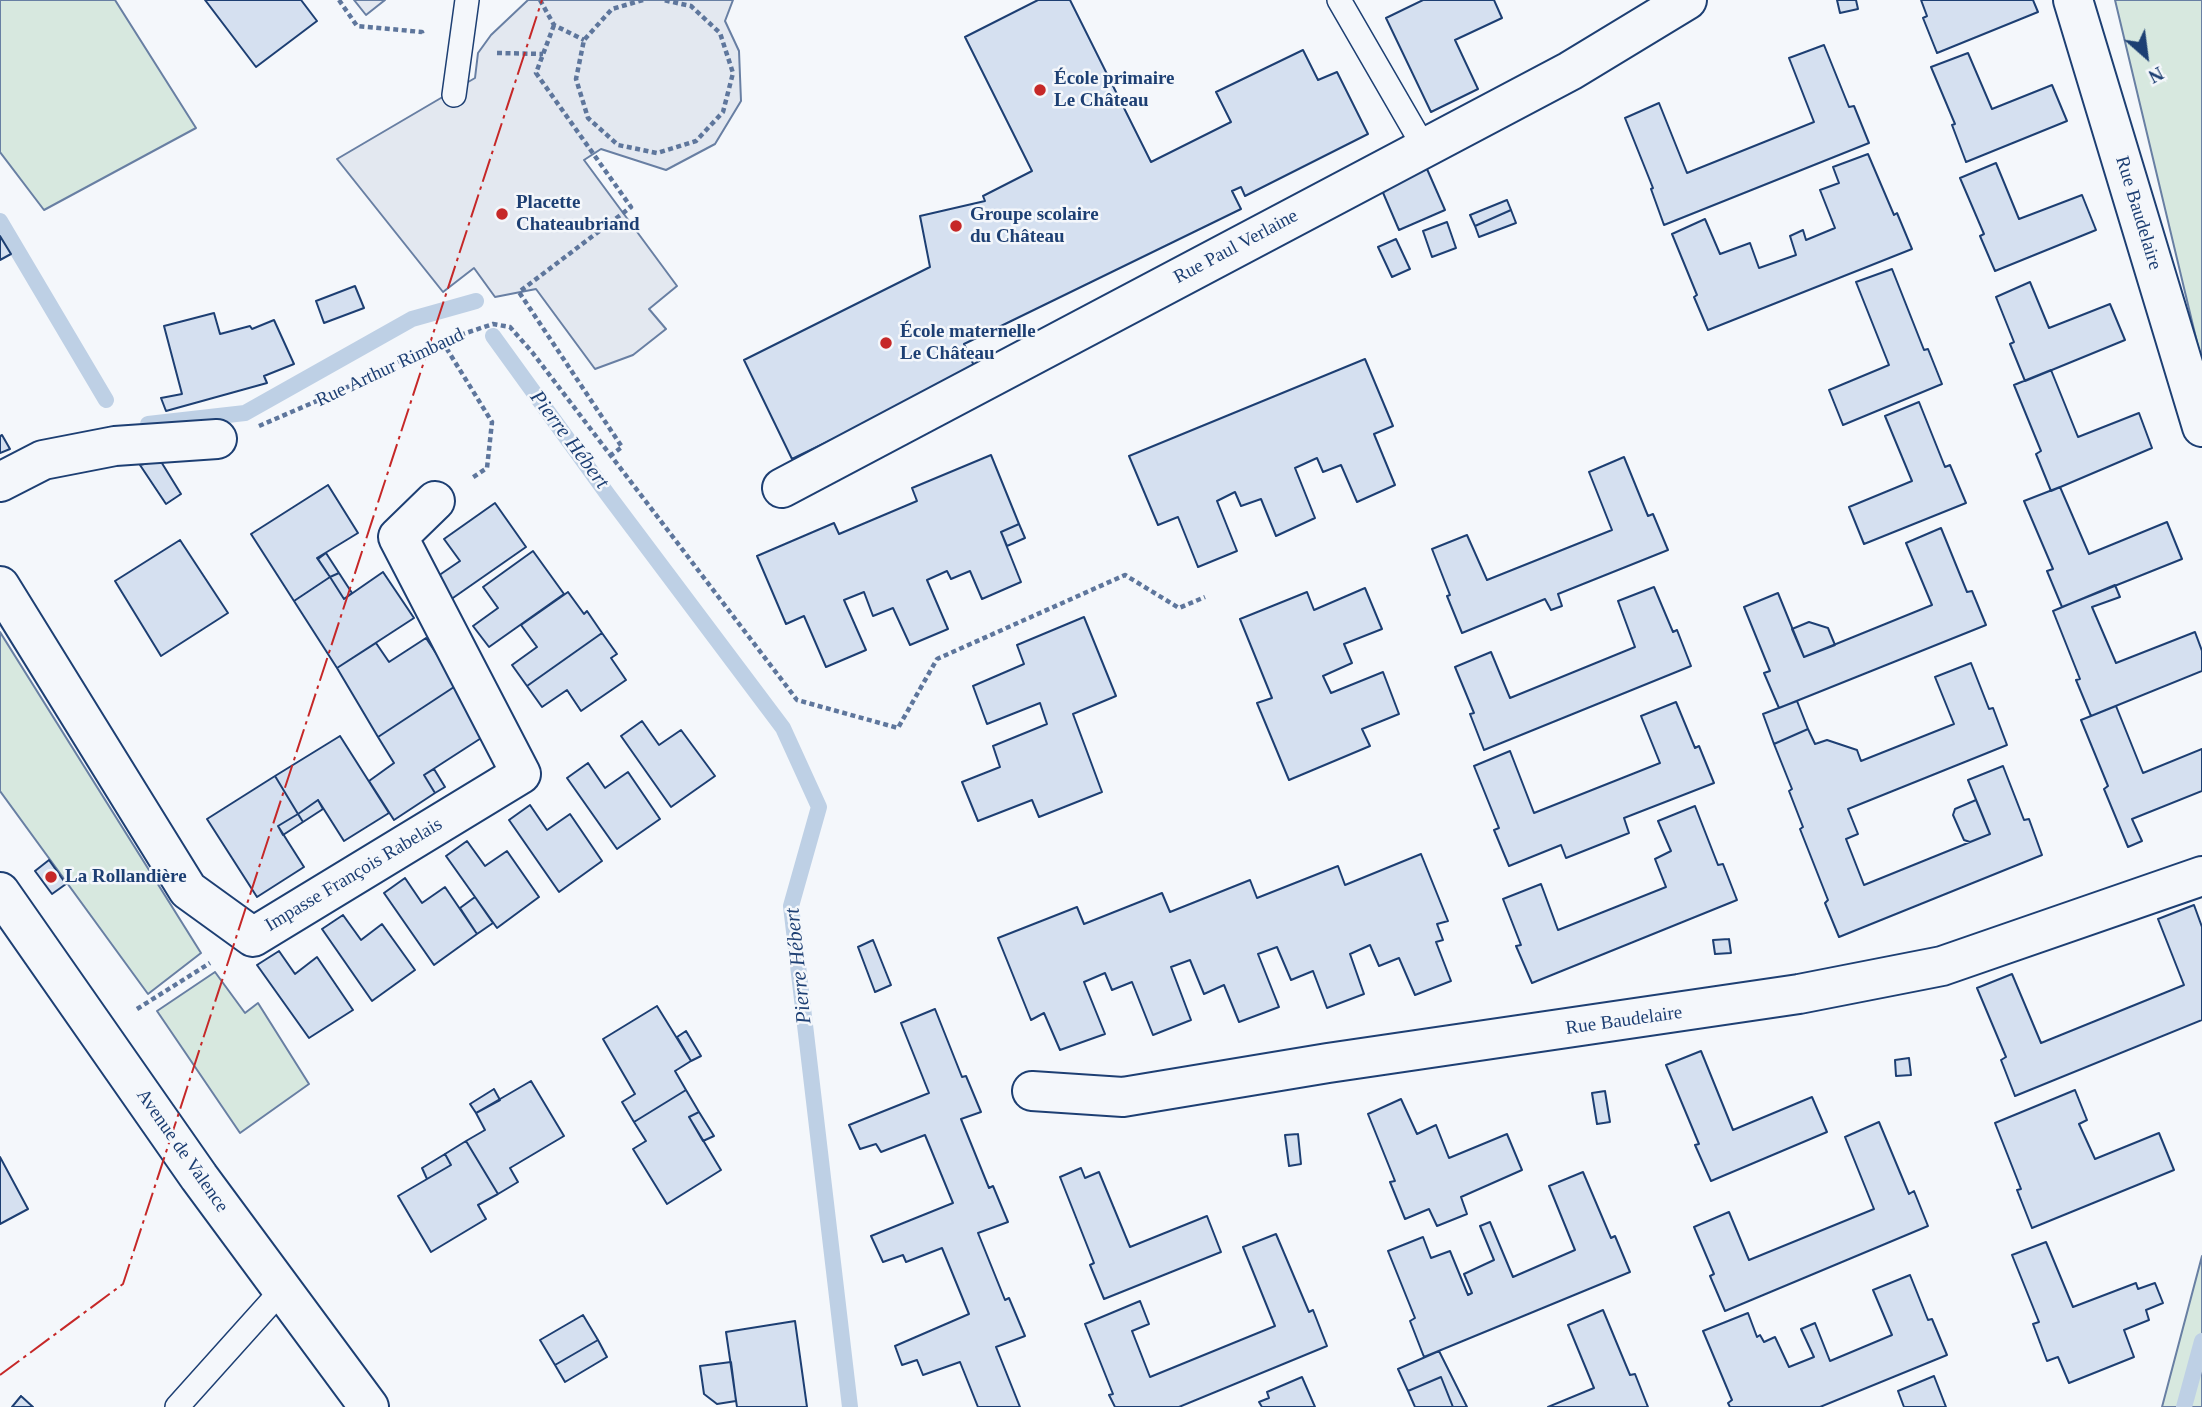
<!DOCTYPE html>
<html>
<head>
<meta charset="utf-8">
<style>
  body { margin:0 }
  #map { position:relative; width:2202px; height:1407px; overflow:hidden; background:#f4f7fb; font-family:"Times New Roman",serif }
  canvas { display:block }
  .north { position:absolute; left:2111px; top:21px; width:70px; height:70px; -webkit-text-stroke:5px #f4f7fb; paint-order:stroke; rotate:152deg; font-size:19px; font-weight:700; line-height:28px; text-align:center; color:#1d3f73 }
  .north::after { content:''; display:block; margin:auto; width:24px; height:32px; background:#1d3f73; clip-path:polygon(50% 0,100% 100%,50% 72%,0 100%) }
</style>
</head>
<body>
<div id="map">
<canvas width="2202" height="1407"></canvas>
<div class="north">N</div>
</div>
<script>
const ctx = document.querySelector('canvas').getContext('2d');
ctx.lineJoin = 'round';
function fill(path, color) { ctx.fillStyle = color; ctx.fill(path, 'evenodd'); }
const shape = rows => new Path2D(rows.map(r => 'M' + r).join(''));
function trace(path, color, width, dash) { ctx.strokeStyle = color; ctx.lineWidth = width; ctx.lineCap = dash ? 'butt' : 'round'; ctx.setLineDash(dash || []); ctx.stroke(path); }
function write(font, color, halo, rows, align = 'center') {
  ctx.font = font + ' "Times New Roman",serif'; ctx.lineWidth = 5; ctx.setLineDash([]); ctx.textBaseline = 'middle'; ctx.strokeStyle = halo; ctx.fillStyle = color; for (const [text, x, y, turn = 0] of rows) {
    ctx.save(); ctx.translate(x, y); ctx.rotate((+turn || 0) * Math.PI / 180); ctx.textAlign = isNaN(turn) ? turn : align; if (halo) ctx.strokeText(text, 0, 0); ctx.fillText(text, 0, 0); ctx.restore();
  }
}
const green = shape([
  [0,0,115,0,196,128,44,210,0,152,0,0],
  [2115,0,2202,0,2202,363,2115,0],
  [0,632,201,953,148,994,0,791,0,632],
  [215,972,245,1013,258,1003,309,1084,240,1133,157,1011,215,972],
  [2202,1256,2202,1407,2162,1407,2202,1256]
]);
fill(green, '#d7e8df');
trace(green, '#687fa3', 2);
const parking = shape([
  [354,0,385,0,366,15,354,0],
  [528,0,733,0,725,21,739,51,741,101,715,144,666,170,601,149,584,160,677,286,649,309,666,329,633,355,595,369,536,289,495,297,474,268,443,292,337,159,475,78,478,53,491,35,528,0]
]);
fill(parking, '#e3e8f0');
trace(parking, '#687fa3', 2);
trace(shape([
  [0,221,106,400],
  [493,336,608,495,783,728,819,807,791,906,850,1407],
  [148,424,245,413,412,319,476,301],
  [2184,1407,2202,1341]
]), '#bed0e5', 16);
const building = shape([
  [205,0,301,0,317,21,256,67,205,0],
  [1038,0,1070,0,1151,162,1231,122,1216,92,1303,50,1318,80,1337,72,1368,134,1245,196,1241,187,1232,191,1241,209,964,344,976,370,792,459,744,360,930,267,920,216,985,201,983,196,1032,171,965,37,1038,0],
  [1423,0,1494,0,1502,18,1455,40,1478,89,1431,112,1386,18,1423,0],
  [1837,0,1856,0,1858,9,1840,13,1837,0],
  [1921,0,2033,0,2038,12,1937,53,1923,18,1927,16,1921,0],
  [1824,45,1849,107,1854,106,1869,143,1664,225,1651,189,1653,188,1625,118,1659,103,1687,173,1814,122,1789,58,1824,45],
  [1968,53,1992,109,2052,85,2067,121,1966,162,1952,125,1955,124,1931,67,1968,53],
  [1868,154,1894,215,1897,213,1912,249,1708,330,1694,297,1697,295,1672,234,1705,219,1720,254,1750,243,1759,268,1796,255,1790,236,1803,230,1806,240,1835,228,1820,190,1839,183,1833,167,1868,154],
  [1996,163,2019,219,2082,195,2096,230,1995,271,1980,236,1984,234,1960,178,1996,163],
  [1427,169,1445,210,1399,230,1381,188,1427,169],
  [1507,200,1511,210,1475,226,1470,215,1507,200],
  [1511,210,1516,223,1479,237,1475,226,1511,210],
  [1447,222,1456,248,1432,257,1423,231,1447,222],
  [0,236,11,254,0,260,0,236],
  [1396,239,1410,269,1392,277,1378,247,1396,239],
  [1892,269,1924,350,1928,349,1942,384,1843,425,1829,390,1889,365,1856,282,1892,269],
  [2030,282,2049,328,2110,304,2125,340,2025,381,2010,344,2014,342,1996,297,2030,282],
  [355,286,364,308,324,323,316,301,355,286],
  [214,313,220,334,250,326,252,329,274,320,294,364,264,376,267,383,166,411,161,398,182,394,164,326,214,313],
  [1365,359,1393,426,1374,434,1395,485,1357,502,1341,465,1323,472,1317,458,1295,468,1315,518,1276,536,1261,499,1241,506,1235,492,1217,501,1237,551,1198,567,1178,517,1158,525,1129,456,1365,359],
  [2051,370,2078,437,2139,413,2152,448,2051,491,2036,454,2041,451,2014,385,2051,370],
  [1919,402,1945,467,1950,465,1966,503,1864,544,1849,507,1912,481,1885,416,1919,402],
  [2,435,10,449,0,453,0,436,2,435],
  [991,455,1019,524,1001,532,1021,582,982,599,970,571,951,579,947,571,927,580,948,629,910,645,893,608,873,616,864,592,844,600,866,650,826,667,804,616,786,624,757,556,834,523,839,534,917,501,912,488,991,455],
  [1624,457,1648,516,1653,514,1668,550,1558,594,1562,606,1551,610,1545,599,1462,633,1447,596,1450,595,1432,549,1467,535,1487,580,1612,530,1589,472,1624,457],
  [160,460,181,494,166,504,140,465,160,460],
  [328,485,358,533,317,558,330,577,294,601,251,534,328,485],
  [2060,487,2089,554,2167,522,2182,559,2062,607,2047,571,2053,569,2024,501,2060,487],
  [495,503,526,547,450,600,435,578,460,561,444,539,495,503],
  [1019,524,1025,538,1007,546,1001,532,1019,524],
  [1941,528,1967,592,1972,591,1986,625,1779,708,1764,673,1770,671,1744,607,1778,593,1804,657,1932,605,1906,543,1941,528],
  [180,540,228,613,161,656,115,581,180,540],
  [533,551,564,594,489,647,473,626,498,608,483,587,533,551],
  [326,553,339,573,330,577,318,559,326,553],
  [383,572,414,618,337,668,294,601,330,577,344,599,383,572],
  [339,573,352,593,344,599,330,577,339,573],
  [2115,585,2120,597,2092,607,2116,663,2195,632,2202,651,2202,671,2091,716,2076,680,2080,679,2053,611,2115,585],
  [1654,587,1673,632,1677,630,1691,666,1484,750,1470,714,1474,713,1455,667,1491,652,1510,698,1635,647,1618,601,1654,587],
  [1365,588,1382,629,1344,644,1352,663,1323,676,1331,693,1383,672,1399,714,1362,729,1370,746,1289,780,1257,703,1272,698,1240,619,1307,592,1314,610,1365,588],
  [568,592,584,614,587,611,602,633,527,686,512,665,537,647,521,625,568,592],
  [1084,617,1116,696,1073,714,1102,792,1039,817,1032,800,978,821,962,782,1000,767,993,746,1047,724,1040,703,987,724,973,686,1024,664,1017,645,1084,617],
  [1809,622,1828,628,1835,645,1804,657,1792,629,1809,622],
  [602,633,617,654,611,658,626,680,581,711,567,690,542,707,527,686,602,633],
  [426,638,457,685,378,737,337,668,376,643,389,662,426,638],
  [1971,663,1989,709,1993,708,2007,745,1848,809,1858,834,1846,839,1864,885,1990,834,1968,780,2003,766,2024,820,2029,819,2042,855,1839,937,1825,903,1828,900,1800,829,1803,827,1789,791,1792,789,1774,744,1808,729,1815,744,1827,740,1857,750,1861,761,1954,724,1935,677,1971,663],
  [457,685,489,733,424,775,435,793,394,820,369,781,394,763,378,737,457,685],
  [1797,701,1808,729,1774,744,1763,714,1797,701],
  [1676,702,1695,748,1699,746,1714,783,1624,818,1629,833,1566,858,1561,845,1509,866,1494,830,1499,828,1474,766,1510,751,1534,813,1660,763,1641,716,1676,702],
  [2116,706,2143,773,2202,749,2202,791,2132,819,2142,841,2128,847,2104,789,2108,786,2081,720,2116,706],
  [642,721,659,745,681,730,715,776,671,807,621,736,642,721],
  [340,736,389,813,344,841,318,800,298,814,275,776,340,736],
  [588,763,605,788,628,772,660,819,617,849,567,778,588,763],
  [434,769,445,787,435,793,424,775,434,769],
  [275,776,298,814,278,826,304,867,257,897,207,819,275,776],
  [318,800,323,809,303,822,298,814,318,800],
  [1976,800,1990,834,1970,842,1964,840,1953,815,1955,809,1976,800],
  [530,805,547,830,570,814,602,861,559,892,509,820,530,805],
  [1695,806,1718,865,1723,864,1737,900,1532,983,1516,946,1521,945,1503,899,1541,884,1558,930,1666,887,1655,859,1671,851,1658,821,1695,806],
  [298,814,303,822,283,835,278,826,298,814],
  [467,841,485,866,507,851,539,897,497,928,446,856,467,841],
  [1421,854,1448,921,1437,924,1443,940,1436,942,1451,981,1415,995,1399,958,1379,966,1370,945,1350,954,1364,994,1327,1008,1313,971,1291,980,1277,947,1258,954,1279,1007,1239,1022,1224,985,1204,994,1190,960,1171,967,1191,1020,1153,1035,1132,982,1112,990,1105,973,1084,982,1105,1034,1060,1050,1044,1013,1031,1020,998,938,1077,907,1084,924,1162,893,1170,912,1250,880,1257,898,1338,866,1345,885,1421,854],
  [49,860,66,884,52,894,35,871,49,860],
  [405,878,422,903,445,887,477,934,434,965,384,893,405,878],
  [475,897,493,923,477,934,460,908,475,897],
  [2194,905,2202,927,2202,1020,2015,1096,2001,1060,2006,1057,1977,988,2012,974,2041,1043,2184,985,2158,919,2194,905],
  [343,915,361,940,382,924,415,970,372,1001,322,929,343,915],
  [1729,939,1731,953,1715,954,1713,940,1729,939],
  [873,940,891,985,875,992,858,947,873,940],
  [279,951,295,974,317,957,353,1010,309,1038,257,965,279,951],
  [657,1006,691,1061,675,1071,686,1090,634,1122,622,1102,635,1094,603,1039,657,1006],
  [935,1009,962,1077,966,1076,981,1112,961,1119,989,1188,993,1186,1008,1222,978,1233,1005,1300,1009,1298,1025,1336,996,1347,1020,1407,978,1407,960,1362,923,1375,917,1360,902,1365,895,1346,969,1314,942,1248,906,1262,903,1255,883,1262,871,1236,953,1203,925,1135,881,1152,876,1144,860,1149,849,1125,929,1093,901,1023,935,1009],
  [686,1031,701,1056,691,1061,677,1037,686,1031],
  [1701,1051,1733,1130,1812,1097,1827,1132,1711,1181,1695,1145,1699,1144,1666,1065,1701,1051],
  [1909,1058,1911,1075,1896,1076,1895,1060,1909,1058],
  [531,1081,564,1136,510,1168,518,1182,498,1194,466,1141,485,1130,476,1113,531,1081],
  [494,1089,500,1100,476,1113,470,1104,494,1089],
  [686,1090,699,1112,689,1117,721,1170,667,1204,633,1149,646,1141,634,1122,686,1090],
  [2075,1090,2087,1120,2079,1124,2095,1159,2159,1133,2174,1170,2032,1228,2017,1190,2021,1189,1995,1123,2075,1090],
  [1605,1091,1610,1122,1597,1124,1592,1093,1605,1091],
  [1401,1099,1417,1134,1436,1125,1449,1158,1507,1134,1522,1170,1461,1197,1467,1214,1437,1226,1429,1209,1405,1219,1390,1182,1395,1181,1368,1114,1401,1099],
  [699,1112,714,1136,703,1141,689,1117,699,1112],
  [1879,1122,1909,1194,1914,1191,1928,1226,1725,1311,1710,1276,1714,1274,1694,1227,1729,1212,1749,1260,1874,1209,1845,1137,1879,1122],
  [1298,1134,1301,1164,1289,1166,1285,1135,1298,1134],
  [466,1141,498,1194,478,1205,486,1219,431,1252,398,1196,451,1165,445,1154,466,1141],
  [445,1154,451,1165,427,1179,422,1168,445,1154],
  [0,1157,28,1209,0,1224,0,1157],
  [1081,1168,1085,1178,1099,1172,1130,1247,1207,1216,1221,1252,1104,1299,1090,1265,1094,1263,1060,1177,1081,1168],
  [1583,1172,1611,1238,1615,1236,1630,1272,1424,1357,1410,1321,1415,1318,1388,1251,1423,1237,1431,1258,1450,1251,1468,1295,1472,1293,1464,1274,1494,1260,1480,1226,1490,1222,1513,1277,1575,1250,1549,1186,1583,1172],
  [1276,1234,1309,1312,1313,1310,1327,1346,1179,1407,1115,1407,1109,1395,1113,1394,1085,1324,1140,1301,1149,1324,1132,1331,1150,1377,1275,1326,1243,1247,1276,1234],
  [2046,1242,2073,1307,2136,1283,2138,1289,2155,1283,2163,1303,2146,1310,2149,1320,2124,1330,2134,1357,2069,1383,2058,1357,2047,1361,2033,1324,2039,1322,2012,1255,2046,1242],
  [1910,1275,1928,1320,1932,1319,1947,1355,1820,1407,1730,1407,1728,1403,1732,1400,1703,1331,1748,1313,1757,1337,1760,1335,1764,1342,1775,1337,1789,1367,1814,1357,1801,1329,1815,1323,1830,1361,1892,1335,1873,1290,1910,1275],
  [1603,1310,1630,1375,1635,1374,1648,1407,1548,1407,1594,1388,1568,1325,1603,1310],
  [583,1315,598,1340,555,1365,540,1340,583,1315],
  [795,1321,807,1407,737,1407,726,1332,795,1321],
  [598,1340,607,1357,565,1382,555,1365,598,1340],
  [1439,1351,1467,1407,1453,1407,1441,1377,1408,1391,1398,1369,1439,1351],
  [731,1362,736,1401,717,1404,704,1394,700,1366,731,1362],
  [1934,1376,1946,1407,1904,1407,1898,1391,1934,1376],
  [1302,1377,1315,1407,1262,1407,1259,1402,1269,1398,1267,1392,1302,1377],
  [1441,1377,1453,1407,1415,1407,1408,1391,1441,1377],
  [21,1396,33,1407,12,1407,21,1396]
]);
fill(building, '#d5e0f0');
trace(building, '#1d3f73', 2);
const service = shape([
  [1339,0,1424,147],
  [454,95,467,0],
  [177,1407,282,1290]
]);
const minor = shape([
  [2073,0,2202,427],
  [0,482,43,460,115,446,217,439],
  [782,488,1570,71,1687,0],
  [0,586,188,890,253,937,521,774,398,537,435,501],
  [1032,1091,1123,1097,1328,1063,1799,994,1942,966,2202,876]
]);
const secondary = shape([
  [0,892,199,1177,369,1407]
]);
trace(service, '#1d3f73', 26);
trace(minor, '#1d3f73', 42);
trace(secondary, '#1d3f73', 42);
trace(shape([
  [339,0,357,26,422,32,423,36],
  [540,0,554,25,584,40],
  [643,0,612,9,584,40,576,79,588,118,618,145,657,153,696,141,723,112,733,73,720,33,691,6,663,0],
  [554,25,536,73,631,207,519,292,622,447,610,456],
  [497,53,543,54],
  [442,341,492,422,487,468,472,478],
  [259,426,333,394,442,341,493,324,510,327,532,352,797,700,898,728,937,659,1125,575,1179,608,1205,597],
  [137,1009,210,963]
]), '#5e769c', 4.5, [5, 3.5]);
trace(service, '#f4f7fb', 23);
trace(minor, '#f4f7fb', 38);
trace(secondary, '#f4f7fb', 38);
trace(shape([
  [0,1375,123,1284,542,0]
]), '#c62828', 2, [24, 5, 3.5, 5]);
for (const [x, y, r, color] of [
  [1040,90,7,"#c62828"],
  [502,214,7,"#c62828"],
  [956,226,7,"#c62828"],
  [886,343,7,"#c62828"],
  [51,877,7,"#c62828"]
]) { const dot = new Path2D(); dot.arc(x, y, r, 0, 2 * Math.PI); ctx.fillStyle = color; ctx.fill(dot); trace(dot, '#f4f7fb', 2.5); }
write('bold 19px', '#1d3f73', '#f4f7fb', [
  ["École primaire",1054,79],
  ["Le Château",1054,101],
  ["Placette",516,203],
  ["Chateaubriand",516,225],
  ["Groupe scolaire",970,215],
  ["du Château",970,237],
  ["École maternelle",900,332],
  ["Le Château",900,354],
  ["La Rollandière",65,877]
], 'left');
write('19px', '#1d3f73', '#f4f7fb', [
  ["Rue Baudelaire",2138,213,73],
  ["Rue Paul Verlaine",1236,247,-28],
  ["Rue Arthur Rimbaud",390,368,-25],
  ["Impasse François Rabelais",354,875,-31],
  ["Rue Baudelaire",1624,1021,-8],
  ["Avenue de Valence",182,1151,55]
]);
write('italic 21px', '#1d3f73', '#f4f7fb', [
  ["Pierre Hébert",569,440,53],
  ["Pierre Hébert",799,966,-96]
]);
</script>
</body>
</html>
